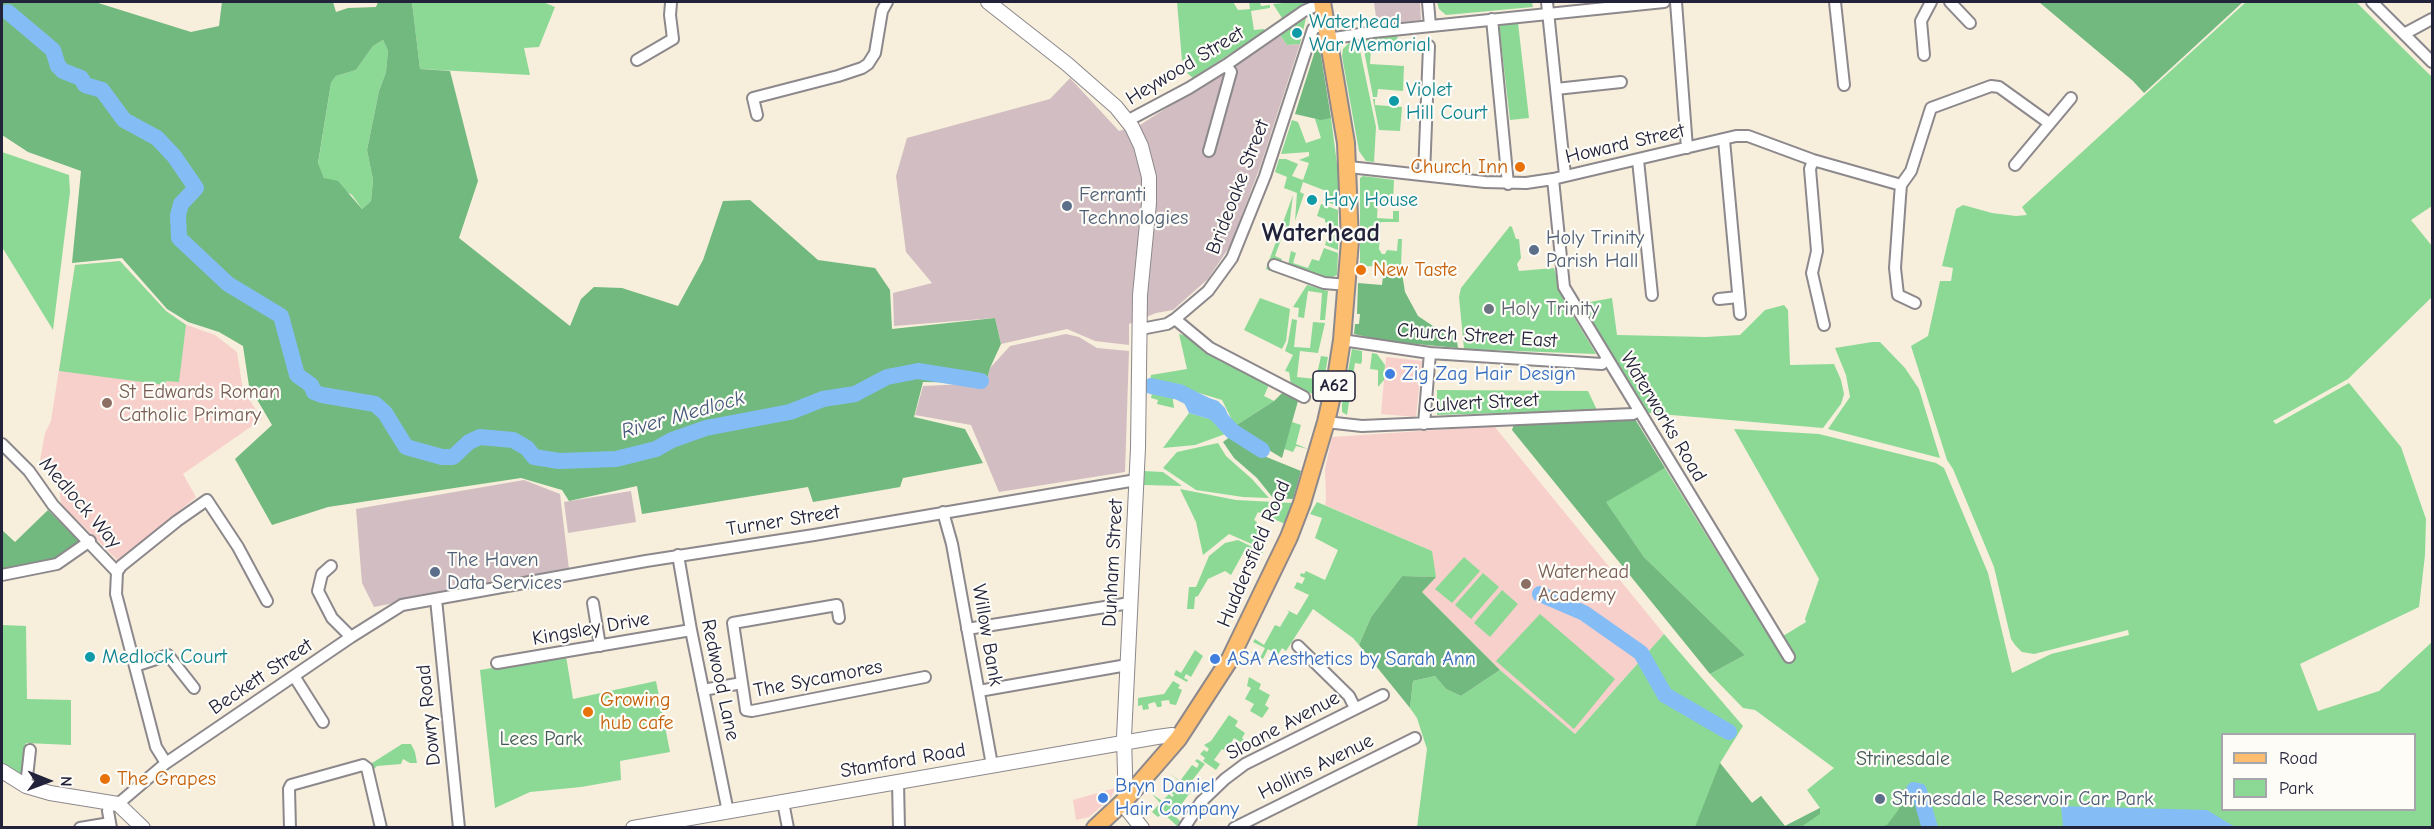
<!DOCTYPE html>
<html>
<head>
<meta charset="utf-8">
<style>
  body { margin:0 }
  #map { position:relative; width:2434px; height:829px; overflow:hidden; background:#f7eedc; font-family:"Comic Neue",sans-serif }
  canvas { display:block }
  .frame { position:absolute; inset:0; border:3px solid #22223b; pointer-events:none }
  .legend { position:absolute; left:2221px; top:733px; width:195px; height:78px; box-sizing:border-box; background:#fdfcf7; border:2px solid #a5a5ac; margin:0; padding:8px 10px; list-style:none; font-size:18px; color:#22223b }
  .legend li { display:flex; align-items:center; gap:12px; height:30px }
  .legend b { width:30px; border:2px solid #a5a5ac }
  .north { position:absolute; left:18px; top:751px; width:60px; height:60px; -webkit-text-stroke:4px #fdfcf7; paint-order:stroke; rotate:91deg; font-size:16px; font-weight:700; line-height:24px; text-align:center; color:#22223b }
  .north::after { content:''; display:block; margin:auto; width:21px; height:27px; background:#22223b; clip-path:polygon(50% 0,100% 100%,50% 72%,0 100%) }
</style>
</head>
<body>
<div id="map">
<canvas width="2434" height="829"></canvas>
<div class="frame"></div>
<ul class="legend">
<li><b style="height:8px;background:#fcbd6f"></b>Road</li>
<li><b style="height:16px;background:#8cd996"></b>Park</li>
</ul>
<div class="north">N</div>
</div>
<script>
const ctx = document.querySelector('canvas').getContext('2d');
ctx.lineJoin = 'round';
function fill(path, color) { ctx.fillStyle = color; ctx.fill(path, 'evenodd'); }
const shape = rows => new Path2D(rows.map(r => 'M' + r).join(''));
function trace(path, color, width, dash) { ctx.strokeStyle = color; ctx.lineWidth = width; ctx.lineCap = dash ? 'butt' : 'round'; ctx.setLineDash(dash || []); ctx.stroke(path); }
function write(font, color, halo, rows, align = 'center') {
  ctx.font = font + ' "Comic Neue",sans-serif'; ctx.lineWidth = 4.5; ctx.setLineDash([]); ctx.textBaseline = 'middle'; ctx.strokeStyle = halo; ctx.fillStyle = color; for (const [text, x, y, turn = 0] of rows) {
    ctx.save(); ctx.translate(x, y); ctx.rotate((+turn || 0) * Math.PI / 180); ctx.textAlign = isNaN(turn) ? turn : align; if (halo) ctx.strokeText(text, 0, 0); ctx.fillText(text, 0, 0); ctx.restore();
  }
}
fill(shape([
  [120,261,166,311,187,325,215,335,237,352,243,390,262,419,183,474,196,497,118,561,61,504,57,470,51,464,40,461,45,433,51,421,75,265],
  [1386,357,1422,361,1416,417,1381,414],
  [1494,426,1664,634,1575,734,1500,670,1422,592,1432,551,1325,505,1326,499,1325,469,1332,437],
  [1115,788,1111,798,1089,817,1076,820,1073,800]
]), '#f7d0cb');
fill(shape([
  [1374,2,1420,2,1421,20,1377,25],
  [1280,35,1287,45,1300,44,1260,167,1230,246,1208,279,1173,310,1156,313,1129,324,1129,345,1095,341,1067,329,1001,344,995,318,894,326,893,293,932,283,906,252,896,176,907,138,1050,99,1070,78,1119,131,1140,125],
  [1066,334,1079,337,1097,348,1129,351,1125,472,999,492,971,425,915,415,923,386,986,383,990,368,1010,346],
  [524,480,560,494,569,569,374,607,362,583,356,509],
  [631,491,636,522,568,533,564,502]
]), '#d2bec2');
fill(shape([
  [412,2,543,2,555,7,539,47,524,48,530,75,420,69],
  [1177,2,1233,2,1238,10,1250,9,1249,2,1260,2,1261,6,1270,5,1270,8,1251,11,1254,30,1264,29,1265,31,1193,78,1187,73,1194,67,1189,57,1182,61],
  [1294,2,1306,2,1282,18,1273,4],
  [1437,2,1532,2,1533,7,1446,15,1439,9],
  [2246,2,2356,2,2432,77,2432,206,2411,220,2432,246,2432,297,2348,379,2273,421,2276,424,2349,383,2401,447,2426,519,2425,555,2419,607,2300,664,2318,711,2379,691,2432,642,2432,827,1417,827,1427,749,1417,718,1410,708,1413,681,1435,676,1446,689,1461,696,1500,670,1575,734,1664,634,1743,726,1720,763,1752,803,1761,796,1785,826,1820,808,1807,790,1834,768,1755,710,1743,708,1710,674,1745,655,1644,557,1605,501,1665,468,1771,640,1783,636,1806,622,1805,619,1819,579,1734,429,1819,434,1936,463,1944,468,1988,573,2012,673,2051,654,2129,635,2128,630,2034,654,2022,652,2015,645,2011,639,1994,567,1953,469,1947,460,1911,346,1928,336,1940,281,1951,281,1953,268,1942,266,1956,209,1963,205,1992,213,2016,216,2027,215,2022,207],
  [2222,734,2414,734,2414,810,2222,810],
  [1306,18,1300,44,1287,45,1280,35],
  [1518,23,1529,118,1510,120,1499,25],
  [1397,36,1400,49,1371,48,1370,64,1404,66,1403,91,1378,89,1377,97,1373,97,1362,40],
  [383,40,388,51,386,72,379,91,367,150,373,180,371,201,362,209,352,195,324,178,318,164,331,83,336,76,356,70,373,46],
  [1351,41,1358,41,1376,127,1374,162,1366,161,1359,151,1342,56,1343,49],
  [1373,99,1375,99,1375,105,1402,107,1400,131,1379,130],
  [1331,118,1338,172,1339,206,1323,201,1326,191,1303,182,1300,192,1304,194,1295,221,1297,193,1284,188,1287,177,1275,172,1279,159,1286,159,1298,164,1292,176,1303,180,1309,163,1299,160,1309,156,1309,152,1281,154,1292,120,1298,122,1306,143,1321,138,1315,119],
  [2,152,69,175,70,192,53,330,2,247],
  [1363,176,1394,180,1393,202,1378,201,1377,218,1393,219,1393,211,1399,211,1399,222,1381,222,1379,249,1382,254,1385,254,1387,250,1397,251,1398,239,1402,239,1401,267,1360,266,1360,178],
  [1293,195,1288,235,1283,234,1275,256,1282,259,1280,262,1273,261,1270,271,1266,269],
  [1321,204,1338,210,1338,250,1325,245,1329,233,1324,231,1327,223,1325,222,1325,219,1317,216],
  [1510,226,1512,227,1516,239,1519,239,1521,258,1517,264,1519,271,1554,268,1563,299,1596,354,1464,349,1459,297,1461,288],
  [1324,248,1338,253,1337,275,1333,277,1327,279,1288,265,1291,251,1296,253,1293,263,1308,268,1312,259,1319,261],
  [120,261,166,311,186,325,179,382,166,381,165,385,59,371,75,265],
  [1307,285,1328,291,1325,320,1320,320,1322,293,1308,291,1304,318,1298,317,1299,308,1293,307],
  [1260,298,1290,309,1286,341,1282,349,1244,330],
  [1612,298,1617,335,1706,337,1740,335,1765,310,1784,305,1788,310,1790,365,1834,364,1841,380,1844,394,1841,404,1823,428,1648,413,1579,304],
  [1292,319,1297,320,1294,347,1310,348,1313,322,1325,323,1318,353,1300,351,1297,377,1316,379,1321,356,1328,357,1323,386,1318,394,1315,395,1291,384,1289,372,1285,371,1293,355,1285,351,1288,342],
  [1179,334,1186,336,1205,353,1266,381,1268,387,1264,396,1274,401,1235,426,1222,400,1186,389,1150,383,1151,375,1187,369],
  [1872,342,1880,342,1905,368,1919,389,1940,458,1828,429,1850,397,1846,375,1835,348],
  [1352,349,1362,351,1362,361,1361,364,1355,363,1347,415,1342,412,1342,405],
  [1372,353,1377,354,1385,365,1384,380,1378,387,1378,370,1370,369],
  [1153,388,1172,393,1174,408,1157,404,1158,400,1151,398],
  [1437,390,1588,391,1597,410,1437,415],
  [1189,413,1223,423,1228,433,1195,445,1163,448],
  [1292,422,1301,425,1296,444,1308,449,1296,446,1293,452,1284,449],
  [1218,443,1226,456,1252,479,1269,498,1243,497,1196,490,1163,468,1177,452],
  [1144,471,1163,472,1182,486,1144,485],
  [1180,489,1236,500,1293,503,1285,524,1258,512,1254,520,1257,522,1255,528,1259,530,1254,545,1229,534,1203,555,1196,522],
  [1317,502,1432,551,1436,577,1402,576,1371,617,1359,645,1353,638,1313,609,1286,651,1282,648,1278,655,1268,649,1263,659,1248,651,1261,656,1265,648,1253,642,1255,639,1264,645,1275,625,1280,627,1289,612,1287,610,1297,615,1309,595,1294,588,1297,582,1302,584,1305,578,1300,576,1301,573,1304,574,1306,571,1325,580,1338,550,1315,538,1322,518,1310,514],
  [1238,540,1263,552,1261,555,1246,548,1231,575,1225,571,1208,579,1198,596,1195,597,1194,609,1187,609,1189,587,1196,587,1209,556,1225,543],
  [1464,557,1480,571,1452,603,1435,589],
  [1483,573,1499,587,1471,619,1455,605],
  [1502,590,1518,604,1490,637,1474,623],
  [1540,614,1615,679,1574,729,1496,661],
  [2,625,26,626,27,699,71,700,71,745,26,743,24,776,2,762],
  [1195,650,1203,656,1191,677,1186,674,1184,678,1188,680,1187,682,1174,675,1176,670,1181,673],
  [566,656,573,699,656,681,670,752,620,761,621,780,581,787,530,792,495,808,480,670],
  [1249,677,1261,684,1259,689,1270,695,1265,705,1269,708,1262,718,1250,711,1254,704,1245,699,1251,688,1247,686],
  [1173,681,1180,685,1178,688,1182,690,1176,705,1170,704,1169,700,1161,701,1162,706,1160,707,1157,707,1155,702,1148,704,1149,709,1143,710,1142,705,1138,706,1138,698,1164,694],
  [1229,715,1238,721,1235,726,1245,733,1242,738,1244,740,1242,743,1234,738,1226,751,1222,749,1214,760,1220,764,1216,770,1203,761,1205,758,1200,754,1204,750,1207,752,1209,749,1204,745,1211,741],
  [402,744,411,744,415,752,417,763,410,763,403,759,401,764,377,766,371,772,369,765],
  [1197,759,1205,764,1187,787,1191,791,1174,815,1181,822,1177,826,1163,813,1158,817,1152,812,1160,803,1152,794,1162,801,1169,794,1172,797,1174,795,1170,792,1179,781,1169,773,1180,781,1192,765,1197,768,1199,764,1195,761]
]), '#8cd996');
fill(shape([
  [2,2,95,2,191,32,219,26,222,2,333,2,336,12,348,8,376,7,378,2,412,2,420,69,450,71,478,181,459,238,570,326,581,299,594,287,622,288,678,306,703,260,723,201,750,200,818,260,875,268,890,290,892,329,995,318,1001,344,990,368,986,383,923,382,914,417,965,429,983,463,903,478,900,487,813,502,808,487,642,514,637,486,569,501,562,490,521,478,328,507,272,525,235,459,272,425,249,386,243,346,219,332,188,322,167,309,122,258,72,263,81,171,28,152,2,135],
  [383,40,388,51,386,72,379,91,367,150,373,180,371,201,362,209,338,181,324,178,318,163,331,83,336,76,356,70,373,46],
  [2039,2,2243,2,2144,93,2133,81],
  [1318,49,1320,50,1331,118,1321,120,1295,114,1315,51],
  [1401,267,1405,292,1418,316,1436,328,1455,329,1458,348,1385,341,1354,334,1355,324,1359,324,1360,314,1357,314,1358,283,1382,285,1384,268],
  [1283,392,1298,401,1282,458,1239,432,1235,426,1274,401],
  [1635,419,1665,468,1606,502,1644,557,1745,655,1710,674,1512,430,1514,424],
  [1231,436,1254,452,1301,471,1293,499,1273,498,1257,478,1234,458,1223,442],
  [48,510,80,542,62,559,12,567,2,572,2,530,15,542],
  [1402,576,1436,577,1422,592,1500,670,1461,696,1446,689,1435,676,1413,681,1410,708,1359,645,1371,617],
  [1720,763,1752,803,1761,796,1785,826,1820,808,1820,814,1801,827,1695,827],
  [1902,789,1918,793,1928,827,1880,827,1887,825,1899,809,1898,790]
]), '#71b97f');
fill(shape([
  [1179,392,1193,393,1218,401,1225,408,1234,429,1228,433,1222,423,1189,413],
  [2061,806,2207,810,2235,827,2063,827]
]), '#84bdf5');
trace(shape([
  [8,12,53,50,58,66,63,71,81,78,85,85,102,90,124,120,157,138,174,156,196,188,181,204,178,215,179,238,228,284,281,316,297,375,311,385,314,392,322,395,375,404,385,413,406,447,442,457,453,457,469,442,480,437,513,440,527,448,534,457,559,461,616,459,656,449,672,440,706,428,790,412,823,399,855,394,887,377,918,371,981,381],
  [1151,386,1179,392,1211,408,1232,431,1262,450],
  [1540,594,1584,613,1641,653,1665,695,1729,732],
  [1914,790,1919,791,1930,828]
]), '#84bdf5', 16);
const minor = shape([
  [1428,2,1430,26],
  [1547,2,1565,175],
  [1676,2,1687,148],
  [1835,2,1844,85],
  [1950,2,1970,23],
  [2372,2,2432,62],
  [1492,19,1508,184],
  [2404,34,2432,19],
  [1328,39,1373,32,1664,2],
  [1924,55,1921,21,1931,2],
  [637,60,673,39,670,15,671,3],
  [1556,89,1621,82],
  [757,115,753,98,838,76,862,68,868,64,875,53,882,11,887,2],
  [1127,121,1189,88,1226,65,1304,11,1322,3],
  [1724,140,1740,314],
  [1209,151,1231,72,1226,65],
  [1638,160,1652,295],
  [1813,160,1810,169,1817,251,1812,273,1824,325],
  [2015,165,2071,98],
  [1349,167,1485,182,1526,183,1553,179,1736,136,1748,136,1813,160,1901,185],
  [1424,175,1429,46],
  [1553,179,1564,287,1789,657],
  [1274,265,1324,283,1348,285],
  [1719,299,1738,297],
  [1915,303,1898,295,1895,268,1900,197,1901,185,1911,171,1931,108,1991,86,1999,87,2049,123],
  [1175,319,1210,348,1304,397],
  [1141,329,1167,324,1175,319,1208,291,1232,258,1265,176,1313,29,1325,23],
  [1342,340,1430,353,1602,364,1607,359],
  [1326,422,1362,426,1633,414,1638,411],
  [1424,424,1430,353],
  [2,444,29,471,53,505,117,572,116,594,138,678,156,747,166,763],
  [943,512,952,544,992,765],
  [678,555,691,630,728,812],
  [331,566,322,574,318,591,332,618,351,637],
  [117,572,121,566,177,521,207,500,238,547,267,601],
  [2,575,57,564,90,541],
  [436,599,459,828],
  [593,603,600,646],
  [967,629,1130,603],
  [1298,646,1349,696,1355,708],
  [497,663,691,630],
  [135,666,168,655,194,688],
  [294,676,323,722],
  [742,683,746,710,752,711,925,677],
  [703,690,742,683,733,623,837,605,839,618],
  [979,691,1127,665],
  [898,782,899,828],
  [26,786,30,750],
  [783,802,788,828],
  [118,804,166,763,351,637,402,605,646,561,814,535,1136,480],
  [108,811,111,828],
  [80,828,110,823],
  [290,828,289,789,291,785,363,765,367,768,381,828],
  [1184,828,1201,802,1225,779,1245,764,1383,695],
  [1234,828,1415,738]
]);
const tertiary = shape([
  [988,2,1067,64,1116,107,1132,127,1141,146,1149,177,1149,203,1140,295,1138,448,1124,737,1126,808,1142,828],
  [2,771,26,786,50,793,118,804,143,828],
  [633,828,1157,737,1172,735,1178,739]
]);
const primary = shape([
  [1095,828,1125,800,1178,739,1230,659,1289,537,1302,503,1326,422,1336,378,1342,340,1350,241,1346,143,1322,2]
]);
trace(minor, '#8c888c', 14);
trace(tertiary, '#8c888c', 16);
trace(primary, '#8c888c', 20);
trace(minor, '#fff', 10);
trace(tertiary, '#fff', 14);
trace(primary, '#fcbd6f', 16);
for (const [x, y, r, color] of [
  [1297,33,6,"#0f9aa8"],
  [1394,101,6,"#0f9aa8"],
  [1520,167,6,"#e8710a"],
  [1312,200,6,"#0f9aa8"],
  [1067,206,6,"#5c6f8a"],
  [1534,250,6,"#5c6f8a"],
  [1361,270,6,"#e8710a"],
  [1489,309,6,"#6b7280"],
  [1390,374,6,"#3f7fe0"],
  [107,403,6,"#8d6e63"],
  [435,572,6,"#5c6f8a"],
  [1526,584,6,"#8d6e63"],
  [90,657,6,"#0f9aa8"],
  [1215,659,6,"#3f7fe0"],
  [588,712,6,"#e8710a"],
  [105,779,6,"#e8710a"],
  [1103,798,6,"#3f7fe0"],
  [1880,799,6,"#5c6f8a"]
]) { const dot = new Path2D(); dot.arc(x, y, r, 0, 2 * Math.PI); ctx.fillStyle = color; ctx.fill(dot); trace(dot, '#fdfcf7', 2); }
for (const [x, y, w] of [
  [1334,386,42]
]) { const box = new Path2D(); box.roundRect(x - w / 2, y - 15, w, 30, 4.5); ctx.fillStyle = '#fdfcf7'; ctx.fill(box); trace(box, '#22223b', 1.5); }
write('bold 18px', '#22223b', null, [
  ["A62",1334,386]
]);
write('20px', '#0d838f', '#fdfcf7', [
  ["Waterhead",1309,22],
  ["War Memorial",1309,45],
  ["Violet",1406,90],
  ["Hill Court",1406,113],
  ["Hay House",1324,200],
  ["Medlock Court",102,657]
], 'left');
write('20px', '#22223b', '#fdfcf7', [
  ["Heywood Street",1185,66,-31],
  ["Howard Street",1625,144,-13],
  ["Brideoake Street",1238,187,-69],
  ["Church Street East",1477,336,4],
  ["Culvert Street",1481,403,-3],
  ["Waterworks Road",1663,417,59],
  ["Medlock Way",80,503,49],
  ["Turner Street",783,521,-9],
  ["Huddersfield Road",1254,554,-67],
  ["Dunham Street",1113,563,-87],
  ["Kingsley Drive",591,629,-10],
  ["Willow Bank",987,635,80],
  ["Beckett Street",261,677,-34],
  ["The Sycamores",818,679,-11],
  ["Redwood Lane",720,680,78],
  ["Dowry Road",429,715,-96],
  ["Sloane Avenue",1283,726,-28],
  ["Stamford Road",903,761,-10],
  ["Hollins Avenue",1316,767,-26]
]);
write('20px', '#c56008', '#fdfcf7', [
  ["Church Inn",1508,167,"right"],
  ["New Taste",1373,270],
  ["Growing",600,700],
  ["hub cafe",600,723],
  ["The Grapes",117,779]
], 'left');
write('20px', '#4e5e75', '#fdfcf7', [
  ["Ferranti",1079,195],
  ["Technologies",1079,218],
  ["Holy Trinity",1546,238],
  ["Parish Hall",1546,261],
  ["The Haven",447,560],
  ["Data Services",447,583],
  ["Strinesdale Reservoir Car Park",1892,799]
], 'left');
write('20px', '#5b616d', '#fdfcf7', [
  ["Holy Trinity",1501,309]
], 'left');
write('20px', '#366cbe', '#fdfcf7', [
  ["Zig Zag Hair Design",1402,374],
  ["ASA Aesthetics by Sarah Ann",1227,659],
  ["Bryn Daniel",1115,786],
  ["Hair Company",1115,809]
], 'left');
write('20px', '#785e54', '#fdfcf7', [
  ["St Edwards Roman",119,392],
  ["Catholic Primary",119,415],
  ["Waterhead",1538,572],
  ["Academy",1538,595]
], 'left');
write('20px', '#425956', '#fdfcf7', [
  ["Lees Park",541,739],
  ["Strinesdale",1903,759]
]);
write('italic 21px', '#44587c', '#fdfcf7', [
  ["River Medlock",683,415,-16]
]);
write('bold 26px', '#22223b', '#fdfcf7', [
  ["Waterhead",1321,234]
]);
</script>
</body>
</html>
